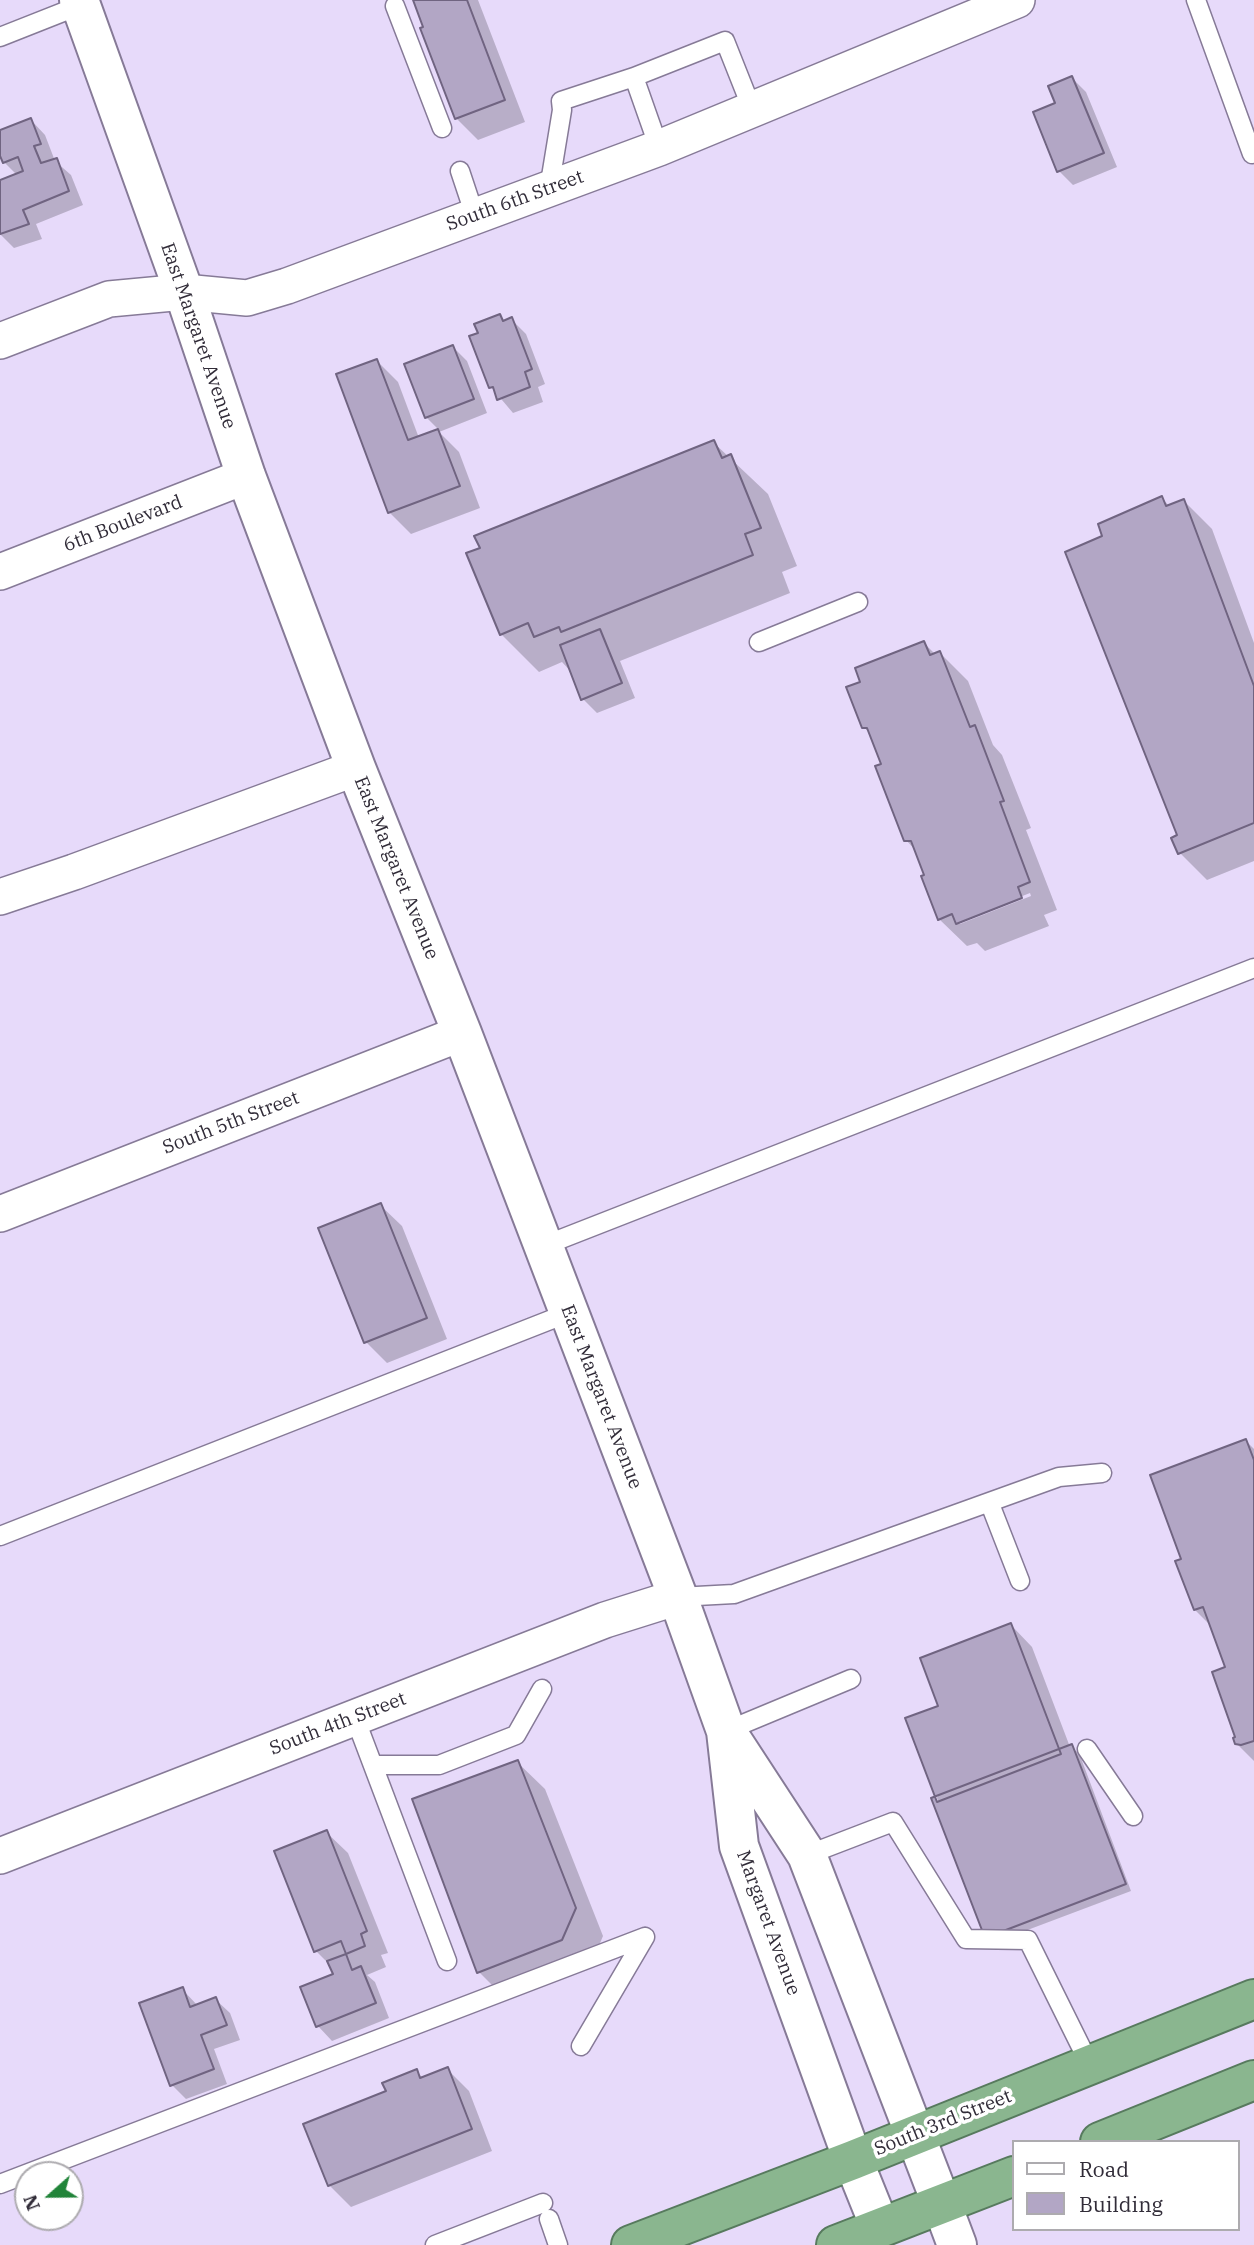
<!DOCTYPE html>
<html>
<head>
<meta charset="utf-8">
<style>
  body { margin:0 }
  #map { position:relative; width:1254px; height:2245px; overflow:hidden; background:#e7dafa; font-family:"IBM Plex Serif",serif }
  canvas { display:block }
  .legend { position:absolute; left:1012px; top:2140px; width:228px; height:91px; box-sizing:border-box; background:#fff; border:2px solid #adabaf; margin:0; padding:9px 12px; list-style:none; font-size:21px; color:#312c38 }
  .legend li { display:flex; align-items:center; gap:14px; height:35px }
  .legend b { width:35px; border:2px solid #adabaf }
  .north { position:absolute; left:14px; top:2161px; width:70px; height:70px; box-sizing:border-box; background:#fff; border:2px solid #adabaf; border-radius:50%; rotate:249deg; font-size:19px; font-weight:700; line-height:28px; text-align:center; color:#312c38 }
  .north::after { content:''; display:block; margin:auto; width:24px; height:32px; background:#218439; clip-path:polygon(50% 0,100% 100%,50% 72%,0 100%) }
</style>
</head>
<body>
<div id="map">
<canvas width="1254" height="2245"></canvas>
<ul class="legend">
<li><b style="height:9px;background:#fff"></b>Road</li>
<li><b style="height:19px;background:#b2a6c5"></b>Building</li>
</ul>
<div class="north">N</div>
</div>
<script>
const ctx = document.querySelector('canvas').getContext('2d');
ctx.lineJoin = 'round';
function fill(path, color) { ctx.fillStyle = color; ctx.fill(path, 'evenodd'); }
const shape = rows => new Path2D(rows.map(r => 'M' + r).join(''));
function trace(path, color, width, dash) { ctx.strokeStyle = color; ctx.lineWidth = width; ctx.lineCap = dash ? 'butt' : 'round'; ctx.setLineDash(dash || []); ctx.stroke(path); }
function write(font, color, halo, rows, align = 'center') {
  ctx.font = font + ' "IBM Plex Serif",serif'; ctx.lineWidth = 7; ctx.setLineDash([]); ctx.textBaseline = 'middle'; ctx.strokeStyle = halo; ctx.fillStyle = color; for (const [text, x, y, turn = 0] of rows) {
    ctx.save(); ctx.translate(x, y); ctx.rotate((+turn || 0) * Math.PI / 180); ctx.textAlign = isNaN(turn) ? turn : align; if (halo) ctx.strokeText(text, 0, 0); ctx.fillText(text, 0, 0); ctx.restore();
  }
}
fill(shape([
  [415,0,478,0,525,122,478,140,456,118],
  [1072,78,1086,92,1117,167,1073,185,1059,171,1057,104],
  [31,120,45,135,55,161,71,175,83,205,36,224,42,239,14,248,0,234,0,182,17,175,4,162,0,151,0,132],
  [500,316,505,322,511,319,526,334,545,384,538,387,543,402,513,413,491,387,480,334],
  [453,347,467,361,487,413,439,432,459,452,480,508,411,534,389,512,377,361,398,382,419,438,439,430,426,417],
  [713,442,768,494,797,566,782,572,790,593,620,661,635,698,597,713,583,699,573,674,562,662,539,672,501,634],
  [1162,498,1170,507,1184,501,1212,529,1254,643,1254,861,1207,880,1180,853,1180,835,1105,537],
  [924,643,936,655,940,653,968,681,993,745,1002,755,1031,828,1026,830,1057,910,1044,915,1049,926,985,951,977,943,967,946,939,919,917,852,906,840,872,736,864,727,863,683],
  [1030,893,1031,896,960,924,957,922],
  [380,1205,402,1226,447,1339,387,1363,366,1342],
  [1246,1441,1254,1449,1254,1761,1236,1743,1227,1668,1212,1627,1195,1610,1178,1562,1183,1560],
  [1011,1625,1032,1647,1070,1747,1079,1753,1131,1891,993,1943,937,1798],
  [517,1762,545,1789,603,1936,590,1967,507,2000,479,1972],
  [326,1832,348,1853,388,1953,381,1955,386,1967,367,1975,375,1982,389,2018,332,2041,318,2026,302,1988,335,1975,332,1967,316,1951],
  [182,1989,198,2006,215,1999,230,2013,240,2040,214,2049,227,2084,186,2099,172,2085],
  [447,2069,469,2091,492,2151,351,2207,329,2185,388,2092,416,2071,423,2078]
]), '#0003');
const building = shape([
  [413,0,467,0,505,100,455,119,420,28,423,27,413,0],
  [1072,76,1104,153,1057,172,1033,112,1055,103,1048,86,1072,76],
  [31,118,41,144,34,146,41,163,57,158,69,191,23,210,29,224,0,234,0,180,23,171,18,157,3,163,0,156,0,130,31,118],
  [500,314,503,321,512,317,532,369,525,372,530,387,497,400,493,387,489,388,469,336,478,333,474,324,500,314],
  [453,345,474,399,425,418,404,364,453,345],
  [377,359,408,440,438,429,460,486,388,513,336,374,377,359],
  [714,440,722,458,731,454,761,528,745,534,753,555,561,632,559,627,534,637,528,623,500,635,466,553,480,548,474,536,714,440],
  [1162,496,1166,506,1184,499,1254,686,1254,823,1178,854,1171,838,1177,835,1065,552,1102,536,1098,524,1162,496],
  [600,629,622,683,581,700,560,645,600,629],
  [924,641,930,655,940,651,970,727,975,725,1004,801,1000,802,1030,882,1018,887,1022,898,956,924,952,914,938,920,921,876,924,875,911,841,904,841,875,766,881,764,867,728,862,728,846,687,860,682,855,668,924,641],
  [381,1203,427,1318,364,1343,318,1228,381,1203],
  [1246,1439,1254,1460,1254,1741,1241,1745,1235,1744,1233,1738,1235,1737,1212,1672,1225,1667,1203,1607,1194,1610,1175,1561,1181,1559,1150,1475,1246,1439],
  [1011,1623,1061,1754,937,1802,905,1718,938,1706,920,1658,1011,1623],
  [1072,1744,1126,1884,985,1938,931,1798,1072,1744],
  [518,1760,576,1908,562,1940,477,1973,412,1799,518,1760],
  [327,1830,367,1931,361,1934,365,1946,346,1954,341,1941,314,1952,274,1851,327,1830],
  [346,1954,352,1970,361,1966,376,2003,316,2027,300,1987,333,1974,327,1961,346,1954],
  [183,1987,190,2007,216,1997,227,2025,201,2035,214,2069,170,2086,139,2003,183,1987],
  [448,2067,472,2129,328,2186,303,2124,386,2091,382,2083,417,2069,420,2078,448,2067]
]);
fill(building, '#b2a6c5');
trace(building, '#706481', 2);
const service = shape([
  [1196,0,1252,154],
  [395,6,442,128],
  [0,37,81,5],
  [634,77,659,148],
  [460,171,475,216],
  [549,189,562,110,561,101,634,77,725,41,752,109],
  [759,642,858,602],
  [543,1246,1254,968],
  [990,1504,1020,1581],
  [0,1536,568,1313],
  [678,1597,734,1594,1059,1477,1102,1473],
  [355,1718,447,1961],
  [726,1731,851,1679],
  [1087,1749,1133,1816],
  [373,1765,439,1765,516,1735,542,1689],
  [807,1855,893,1822,966,1939,1028,1940,1089,2063],
  [581,2046,645,1937],
  [0,2184,645,1937],
  [549,2219,558,2245],
  [435,2245,543,2203]
]);
const minor = shape([
  [0,341,109,299,184,292,247,298,287,286,659,148,1017,0],
  [0,572,246,476],
  [0,897,74,872,356,768],
  [0,1214,462,1033],
  [0,1856,605,1620,678,1597]
]);
const tertiary = shape([
  [942,2205,957,2245]
]);
const secondary = shape([
  [79,0,184,292,246,476,356,768,462,1033,678,1597,726,1731,739,1846,853,2160,880,2227],
  [730,1737,807,1855,942,2205]
]);
const trunk = shape([
  [1100,2142,1254,2080],
  [631,2245,853,2160,1254,1999],
  [836,2245,1014,2176]
]);
trace(service, '#867a97', 21);
trace(minor, '#867a97', 38);
trace(tertiary, '#867a97', 42);
trace(secondary, '#867a97', 42);
trace(trunk, '#577a5e', 42);
trace(service, '#fff', 18);
trace(minor, '#fff', 35);
trace(tertiary, '#fff', 38);
trace(secondary, '#fff', 38);
trace(trunk, '#8ab68f', 38);
write('19px', '#312c38', '#fff', [
  ["South 6th Street",515,201,-20],
  ["East Margaret Avenue",198,336,71],
  ["6th Boulevard",123,524,-21],
  ["East Margaret Avenue",396,868,68],
  ["South 5th Street",231,1123,-21],
  ["East Margaret Avenue",601,1397,69],
  ["South 4th Street",338,1724,-21],
  ["Margaret Avenue",768,1923,70],
  ["South 3rd Street",943,2123,-22]
]);
</script>
</body>
</html>
